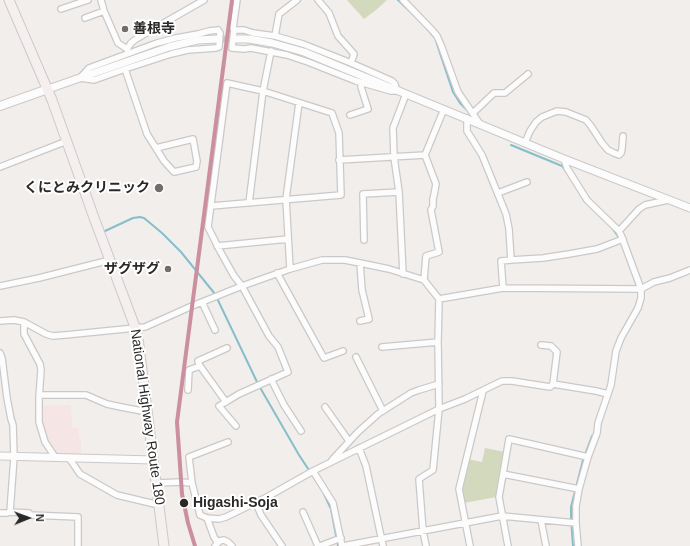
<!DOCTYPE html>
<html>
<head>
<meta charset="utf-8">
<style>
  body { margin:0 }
  #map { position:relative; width:690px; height:546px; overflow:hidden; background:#f1eeec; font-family:Helvetica,sans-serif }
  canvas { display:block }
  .north { position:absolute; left:8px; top:498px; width:40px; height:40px; -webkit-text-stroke:3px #fff; paint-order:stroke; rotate:89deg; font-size:11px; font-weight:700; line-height:16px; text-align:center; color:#2b2928 }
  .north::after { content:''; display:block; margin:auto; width:14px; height:18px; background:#2b2928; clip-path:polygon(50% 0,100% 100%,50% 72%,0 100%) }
</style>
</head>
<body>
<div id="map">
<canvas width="690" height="546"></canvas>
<div class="north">N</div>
</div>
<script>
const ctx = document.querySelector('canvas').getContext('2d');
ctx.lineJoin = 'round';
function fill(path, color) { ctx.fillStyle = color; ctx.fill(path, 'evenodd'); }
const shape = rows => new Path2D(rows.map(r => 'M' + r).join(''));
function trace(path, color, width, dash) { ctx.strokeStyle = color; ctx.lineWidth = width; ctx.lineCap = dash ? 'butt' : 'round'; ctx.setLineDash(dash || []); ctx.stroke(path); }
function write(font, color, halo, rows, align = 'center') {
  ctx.font = font + ' Helvetica,"Noto Sans JP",sans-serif'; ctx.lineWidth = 4; ctx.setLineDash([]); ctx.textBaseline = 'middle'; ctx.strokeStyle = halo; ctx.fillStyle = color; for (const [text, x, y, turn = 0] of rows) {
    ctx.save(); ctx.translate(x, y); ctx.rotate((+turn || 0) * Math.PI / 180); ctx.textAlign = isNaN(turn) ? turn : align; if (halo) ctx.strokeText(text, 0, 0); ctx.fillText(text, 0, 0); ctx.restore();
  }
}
fill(shape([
  [71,405,72,428,79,428,79,437,81,438,81,455,56,454,45,439,41,423,41,406]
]), '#f5e5e5');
fill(shape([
  [347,0,387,0,376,10,364,19],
  [485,448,505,452,496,497,464,503,461,488,467,459,482,462]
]), '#d3d9bd');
trace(shape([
  [398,0,416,17],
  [425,26,435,38,453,92,460,103,466,109],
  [511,145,562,166,568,174],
  [612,228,620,239],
  [105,231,133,218,140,217,144,218,162,233,181,252,215,294,258,384,299,455,322,490],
  [324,494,331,509,338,546],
  [573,546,571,518,571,507,583,460,592,436]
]), '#86beca', 2);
trace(shape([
  [218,39,237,39]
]), '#c9c7c5', 7, [7, 3.5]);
const minor = shape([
  [101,0,104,11,118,43,127,49,128,51],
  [237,0,233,28,234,30,232,48,244,49,251,48,287,55,308,62,356,81,391,91,395,91],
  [318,0,329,13,338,36,354,54,351,63],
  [403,0,432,30,437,36,441,45,458,92,480,124],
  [61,9,88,0],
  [85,18,104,11],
  [218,30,220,33,219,47,216,48,188,50,171,54,125,69,94,80,80,78,89,68,157,43,176,38,198,34,209,31,218,30],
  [234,30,244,30,253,33,275,36,303,44,351,63,392,81,395,84,396,89],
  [275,36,279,14,297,0],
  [127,49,131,43,136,39,204,0],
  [125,69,147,134,164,161,174,172,196,167,197,161,193,139,156,148],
  [473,113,494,93,505,93,528,74],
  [350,115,368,109,361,87,362,82],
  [467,118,467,131,482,155,506,214,509,229,511,260,501,261,503,288],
  [525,143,530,131,536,122,542,117,557,111,566,112,586,120,591,126,602,143,608,150,614,153,619,155,621,153,622,149,623,136],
  [564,159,567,168,587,200,619,231,621,235,641,289,641,298,638,308,621,338,616,351,611,385,598,423,597,433,588,457,579,489,576,506,576,523,578,546],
  [339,160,425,155],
  [0,167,67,141],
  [498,193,527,182],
  [249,203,263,91,271,51],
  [211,206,341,195,339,133,332,113,263,91,227,83,208,227,220,251,234,276,242,286,269,336,278,347,288,372,239,394,219,406,236,426],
  [619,231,639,209,645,205,668,200],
  [364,240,363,194,399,192],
  [217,246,288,239],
  [511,260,543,258,569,254,597,249,623,239],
  [290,269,286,199,299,103],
  [277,273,324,358,343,351],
  [403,274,399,192,394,157,393,128,406,94],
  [424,280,426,256,439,252,431,210,433,206,433,199,434,195,436,184,425,155,444,109],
  [0,286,39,278,110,260],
  [439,299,503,288,641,289,654,282,670,278,690,270],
  [202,302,215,330],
  [0,321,14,320,24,322,46,334,53,336,65,335,145,327,192,306,242,286,290,269,322,260,345,260,365,264,389,269,424,280,439,299,438,342,439,409,433,470,419,479,423,531,426,546],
  [360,321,369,319,362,290,360,263],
  [24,322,24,334,40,364,41,370,39,398,39,422,45,442,55,457],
  [541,345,551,346,557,352,553,384],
  [382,347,438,342],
  [0,353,2,358,7,398,11,419,13,425,14,457,10,512],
  [356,357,383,411],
  [200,366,198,361,227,348],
  [271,379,284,405,301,431],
  [188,390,189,370,200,366,226,402],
  [39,395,86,395,107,404,121,407,147,412],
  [325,407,349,441],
  [359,448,366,466,383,546],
  [69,458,80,474,117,495,159,505],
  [332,460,358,432,378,414,411,393,419,390,439,384],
  [313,471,333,503,342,546],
  [503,474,579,489],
  [157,483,181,482,192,483,200,515,207,518,219,519,226,517,267,497,313,471,439,409,465,399,502,381,512,381,550,387,553,384,596,391,608,394],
  [192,483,189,457,228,442],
  [256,503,261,515,282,546],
  [303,512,318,546],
  [0,513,7,513,10,512,29,513,30,515,78,517,78,546],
  [207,518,214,537,218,543],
  [541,520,546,546],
  [215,546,219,541,224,540,228,542,232,546],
  [320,546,341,538],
  [343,546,502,516,576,523],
  [470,546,459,489,483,391],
  [508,546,499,497,509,439,588,457]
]);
const tertiary = shape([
  [237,39,249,39,272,43,304,52,564,159,690,208],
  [48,89,169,47,197,40,218,39],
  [0,456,154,460]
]);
const secondary = shape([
  [0,106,48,89]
]);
const trunk = shape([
  [9,0,52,100,93,215,135,327,138,338,164,546]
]);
trace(minor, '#cbc9c7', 8);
trace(tertiary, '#cbc9c7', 9);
trace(secondary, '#cbc9c7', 10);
trace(trunk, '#cccac9', 11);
trace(minor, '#fdfcfc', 5.5);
trace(tertiary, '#fdfcfc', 7);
trace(secondary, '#fdfcfc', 8);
trace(trunk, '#f6eff0', 9);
trace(shape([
  [195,546,188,523,182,494,177,422,232,0]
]), '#cb8fa0', 4);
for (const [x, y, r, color] of [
  [125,29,4,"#706e6d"],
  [159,188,5,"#706e6d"],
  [168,269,4,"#706e6d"],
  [184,503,5,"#2b2928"]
]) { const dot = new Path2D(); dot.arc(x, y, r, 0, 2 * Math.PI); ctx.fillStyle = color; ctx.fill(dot); trace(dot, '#fff', 1.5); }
write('bold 14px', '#2b2928', '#fff', [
  ["善根寺",133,29,"left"],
  ["くにとみクリニック",150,188],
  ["ザグザグ",160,269]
], 'right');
write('14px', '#2b2928', '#fff', [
  ["National Highway Route 180",147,417,82]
]);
write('bold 14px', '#2b2928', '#fff', [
  ["Higashi-Soja",193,503]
], 'left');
</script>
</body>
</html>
